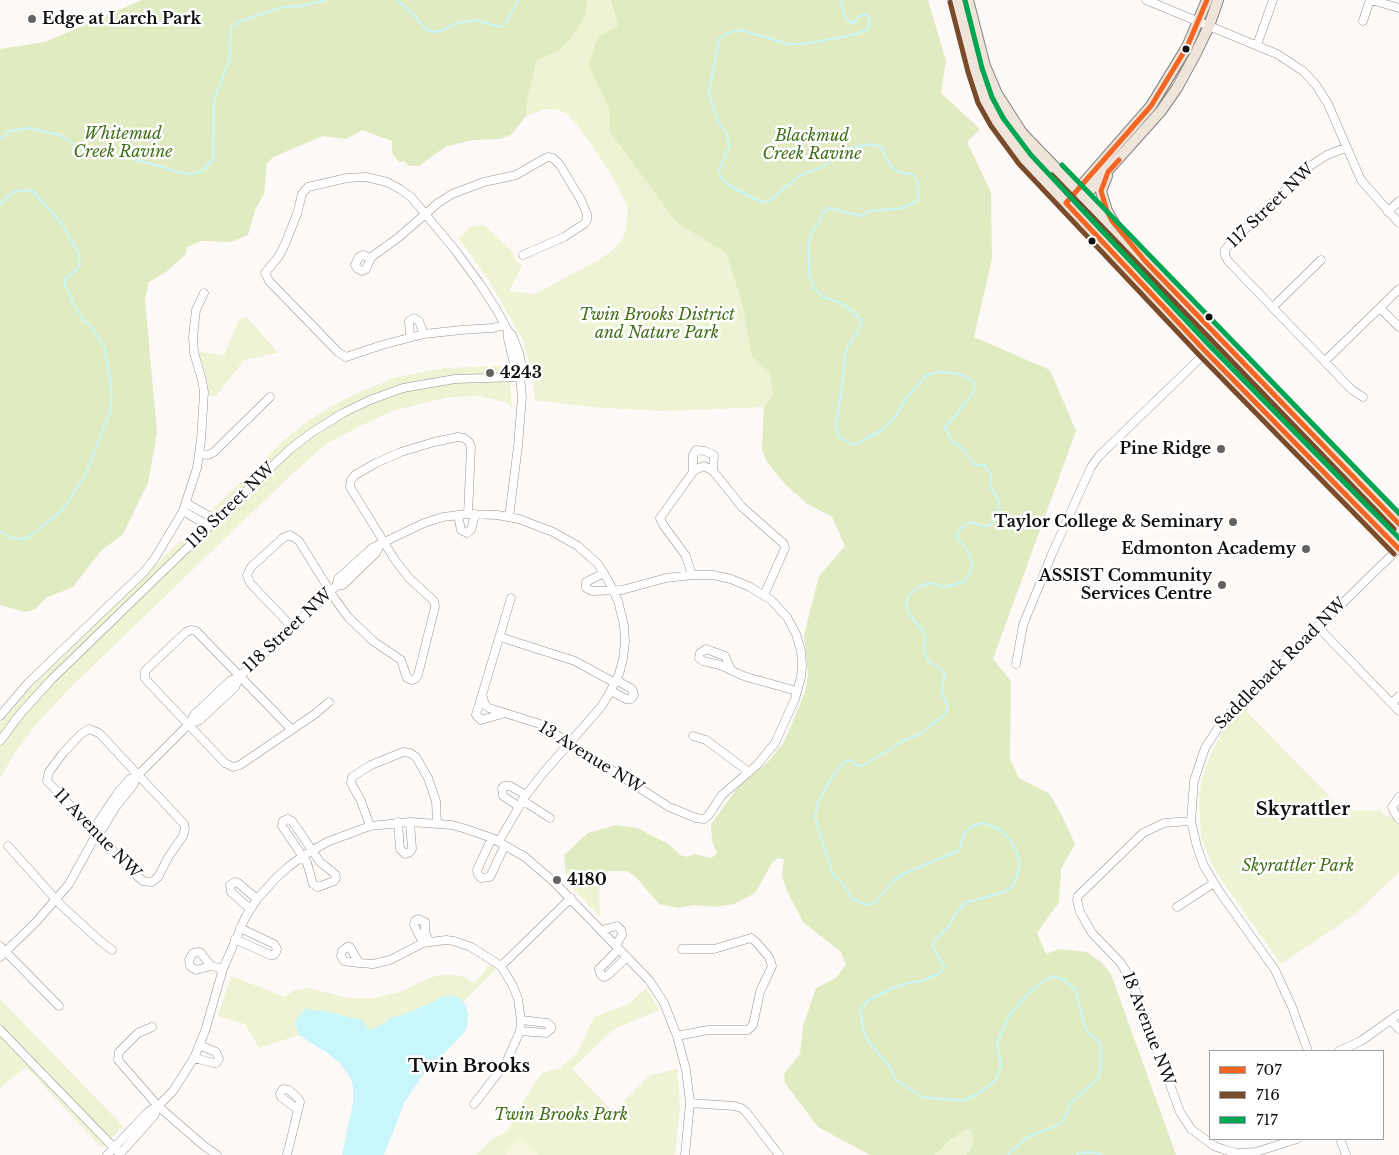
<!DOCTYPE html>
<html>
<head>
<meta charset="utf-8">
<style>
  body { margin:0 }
  #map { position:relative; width:1399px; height:1155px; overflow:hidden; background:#fcf9f6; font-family:"Libre Baskerville",serif }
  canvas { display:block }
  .legend { position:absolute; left:1209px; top:1050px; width:175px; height:90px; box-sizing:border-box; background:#fff; border:1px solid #9f9f9f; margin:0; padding:6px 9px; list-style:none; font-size:15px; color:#101010 }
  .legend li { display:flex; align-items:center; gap:10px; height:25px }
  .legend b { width:25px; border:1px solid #9f9f9f }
</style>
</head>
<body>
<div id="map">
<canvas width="1399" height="1155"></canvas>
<ul class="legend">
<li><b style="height:6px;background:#f26522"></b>707</li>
<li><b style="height:6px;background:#7a4b2a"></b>716</li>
<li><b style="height:6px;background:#00a651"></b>717</li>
</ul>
</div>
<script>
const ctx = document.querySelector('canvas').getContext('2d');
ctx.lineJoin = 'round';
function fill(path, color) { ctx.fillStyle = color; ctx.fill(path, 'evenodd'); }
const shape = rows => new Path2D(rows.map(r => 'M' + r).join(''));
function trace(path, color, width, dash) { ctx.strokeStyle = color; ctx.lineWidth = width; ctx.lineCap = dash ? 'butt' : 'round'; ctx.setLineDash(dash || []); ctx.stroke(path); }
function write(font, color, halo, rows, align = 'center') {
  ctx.font = font + ' "Libre Baskerville",serif'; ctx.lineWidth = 5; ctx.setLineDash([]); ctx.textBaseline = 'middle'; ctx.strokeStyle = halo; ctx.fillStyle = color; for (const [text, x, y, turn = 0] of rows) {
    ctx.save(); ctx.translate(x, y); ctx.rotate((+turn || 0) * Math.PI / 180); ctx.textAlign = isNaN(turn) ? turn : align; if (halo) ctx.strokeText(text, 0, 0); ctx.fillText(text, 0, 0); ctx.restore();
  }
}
fill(shape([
  [587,0,611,0,618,26,588,65,609,108,610,122,609,131,676,222,726,253,742,303,752,357,770,373,773,394,764,407,663,411,592,407,535,400,533,377,523,340,491,284,459,238,470,227,484,225,512,251,515,260,522,265,509,291,535,294,595,262,612,251,622,240,626,231,628,207,615,181,592,145,578,126,566,113,556,109,545,109,526,116,528,95,537,60,558,51,586,14],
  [247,317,278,353,244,360,216,396,209,396,205,372,198,351,224,356,239,320],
  [508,361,512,408,508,403,481,396,449,397,392,411,358,427,326,444,291,475,73,685,36,724,15,753,0,778,0,723,3,720,31,687,283,441,309,420,343,400,364,390,397,377,445,368,503,366],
  [1244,709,1343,810,1381,811,1386,816,1393,818,1399,824,1399,872,1354,915,1281,964,1220,878,1211,862,1201,837,1199,793,1205,769,1213,749,1223,731,1233,719],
  [565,868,599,876,600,917,567,882],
  [491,964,496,969,463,1002,461,999,425,1005,408,1013,390,1018,386,1022,373,1029,368,1029,361,1020,323,1011,303,1010,295,1022,299,1035,259,1048,245,1024,218,1016,231,976,285,997,293,991,308,988,349,998,374,998,404,991,422,981,436,976,449,975,465,977,471,982,475,982],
  [646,988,659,1010,614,1029,572,1069,613,1112,649,1076,677,1069,680,1105,675,1155,476,1155,491,1140,509,1130,516,1112,542,1073,560,1068,578,1052,594,1017,629,1004],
  [0,999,123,1126,102,1148,26,1067,0,1088],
  [966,1129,971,1131,973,1139,972,1147,966,1155,934,1155,941,1150,950,1139,956,1137]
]), '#eef3d4');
fill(shape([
  [142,0,587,0,586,14,572,37,558,51,537,60,528,95,526,116,511,135,499,139,472,140,445,147,419,166,409,166,404,161,399,162,392,153,392,141,362,130,346,139,323,136,273,157,267,164,264,194,256,208,248,235,231,242,201,241,187,247,186,254,166,272,149,282,145,300,157,433,148,483,123,534,101,551,73,587,46,598,35,609,25,612,0,605,0,49,45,42],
  [611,0,928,0,946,61,941,93,980,129,967,142,991,192,992,259,974,337,1050,370,1076,431,993,659,1011,681,1010,759,1019,778,1050,794,1063,818,1075,844,1061,869,1059,902,1037,933,1046,954,1059,949,1087,952,1101,962,1111,974,1176,1155,966,1155,972,1147,973,1139,971,1131,966,1129,956,1137,950,1139,941,1150,934,1155,870,1155,818,1127,785,1083,784,1074,800,1054,803,1026,816,988,836,978,846,965,841,952,803,922,787,891,782,876,784,859,778,858,772,863,755,893,734,904,714,907,695,905,678,908,659,904,635,876,626,871,610,871,603,873,599,876,565,868,564,855,588,833,616,825,637,828,670,845,680,855,688,857,694,854,711,858,717,854,712,840,711,824,738,787,767,763,784,742,805,692,808,674,804,635,819,576,845,546,832,517,806,503,785,484,767,462,762,450,764,407,773,394,770,373,752,357,742,303,726,253,676,222,609,131,610,122,609,108,588,65,598,37,618,26]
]), '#e1ebc1');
fill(shape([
  [520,1137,538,1155,505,1155,508,1149]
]), '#f6f6de');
fill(shape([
  [452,995,461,999,466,1006,468,1015,467,1027,463,1034,423,1075,405,1101,384,1155,342,1155,353,1103,353,1087,351,1079,340,1063,329,1054,299,1035,295,1022,299,1015,306,1009,323,1011,362,1020,368,1029,373,1029,386,1022,390,1018,408,1013,443,997]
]), '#c8f6fa');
trace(shape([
  [397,0,413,14,427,30,438,32,458,23,475,20,501,27,507,21,518,0],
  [841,0,844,16,848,21,853,23,862,15,866,14,869,18,870,24,867,30,848,36,804,44,788,44,741,30,734,31,726,34,719,39,709,93,717,120,727,134,729,147,719,170,721,178,730,186,761,202,769,201,799,176,822,167,836,159,845,149,872,144,881,147,886,158,892,167,899,172,913,175,917,180,919,191,917,200,912,204,902,208,872,211,861,216,829,208,822,214,818,224,812,232,808,245,809,265,809,274,814,288,823,297,841,303,852,311,862,321,858,332,848,346,845,354,842,388,836,424,838,436,853,445,860,442,882,430,896,416,907,397,927,375,938,372,961,374,975,383,974,392,963,406,945,427,951,440,964,450,975,465,984,465,991,474,991,488,998,499,1000,507,991,525,983,526,971,522,962,527,956,536,970,554,972,565,970,574,964,582,944,587,931,583,920,586,908,596,906,607,912,618,922,629,925,638,923,648,928,661,942,670,945,676,941,691,948,706,944,715,920,734,903,741,864,765,857,766,850,760,844,762,830,780,817,804,815,817,833,875,841,881,853,899,867,905,875,903,891,883,901,875,958,851,961,846,963,835,972,826,982,823,990,825,999,829,1011,841,1016,851,1020,864,1014,884,1009,889,1000,893,965,903,958,911,948,927,937,938,932,946,945,967,938,974,921,981,908,983,893,988,869,1000,860,1010,864,1032,868,1041,890,1067,896,1080,922,1097,963,1101,977,1094,994,1082,998,1075,1001,1065,997,1043,1009,1016,1026,996,1041,983,1053,976,1064,980,1076,990,1083,1021,1088,1032,1100,1043,1101,1056,1099,1077,1071,1103,1063,1121,1054,1127,1029,1136,1011,1151,1008,1155],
  [0,139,10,131,28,128,60,135,84,151,95,154,124,157,156,165,177,172,192,174,202,171,213,160,214,105,216,94,230,59,231,28,240,21,283,7,302,6,326,0],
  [0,204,14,192,25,190,33,191,63,225,79,255,80,266,65,280,65,284,74,305,84,321,91,326,105,349,112,393,110,412,85,476,63,509,37,531,25,539,11,538,0,531],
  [1077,1155,1079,1153,1093,1152,1102,1155]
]), '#c8f6fa', 2);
const minor = shape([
  [1146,0,1277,54,1303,71,1316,85,1328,104,1361,180,1399,223],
  [1371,0,1399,8],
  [1363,21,1370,0],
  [1257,45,1273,0],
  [1345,148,1327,155,1310,166,1229,245,1225,250,1225,255,1228,261,1352,390,1363,397],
  [1388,212,1399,201],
  [363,255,368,257,370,260,366,269,362,271,358,269,355,265,359,257,363,255],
  [370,258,399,237,438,203,452,194,484,182,516,175,542,160,548,157,553,158,560,165,581,200,587,214,587,220,584,224,564,237,523,255],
  [1273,307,1321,260],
  [1380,308,1399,327],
  [505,325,492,328,461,330,424,334,382,345,346,357,338,352,269,281,265,273,279,256,285,244,297,214,302,194,308,187,347,178,366,177,387,182,400,189,412,198,455,250,480,284,496,309,505,325,508,331,512,335,519,353,522,367,520,377,522,397,518,446,509,517],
  [508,331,508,339,515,368,520,377],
  [410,337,409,321,414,318,419,321,424,334],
  [1325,361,1399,289],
  [199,454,208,455,214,452,270,397],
  [693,472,693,455,696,450,705,451,714,455,713,471],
  [186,503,216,520],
  [183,511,209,526],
  [458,515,461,530,467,533,471,530,475,514],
  [692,575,686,556,664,526,660,518,693,472,697,469,704,466,713,471,742,507,784,544,785,548,782,555,764,595],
  [336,586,343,585,376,553,380,545],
  [1317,626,1399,711],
  [292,627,250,583,247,575,251,567,283,538,290,535,299,541,335,599,348,617,373,641,401,660,407,678,412,680,415,679,418,675,435,607,434,601,409,578,395,560,350,487,351,480,355,475,376,463,401,452,434,442,458,437,464,438,469,442,471,447,468,514],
  [500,637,575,661,615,683],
  [1016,664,1023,625,1052,554,1091,467,1099,456,1220,339],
  [731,670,725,656,706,649,700,653,699,658,703,661,720,665,741,675,750,678,797,691],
  [611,691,626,699,631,699,634,695,632,689,616,680],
  [483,697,485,705,489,708,540,724,669,807,696,818,704,819,708,816,722,795,757,765,775,743,795,699,801,677,802,666,801,651,796,634,787,617,771,600,750,587,731,579,713,575,692,575,666,578,622,590,592,591,586,588,586,582,604,573],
  [1392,703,1399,696],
  [502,714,481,720,476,715,511,598],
  [0,716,28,683,144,572,155,558,183,511,197,468,201,440,204,392,202,380,194,353,193,337,196,310,204,293],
  [188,725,200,720,235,687,240,676],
  [89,729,99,733,184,824,185,829,183,836,169,856,158,877,152,882,143,881,136,875,47,781,49,772,63,753,81,734,89,729],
  [292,730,196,631,191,630,186,632,145,671,145,678,149,683,225,763,233,767,240,765,315,714,329,702],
  [693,736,706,740,749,772],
  [0,741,21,713,52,679,216,520,289,450,311,433,343,413,370,400,403,388,455,379,520,377],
  [1399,797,1392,807,1394,812,1399,819],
  [522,800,550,818],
  [518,806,503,796,502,788,504,786,510,786,526,795],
  [288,819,292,821,320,862,335,874,336,878,334,881,318,887,313,884,307,863,282,826,283,821,288,819],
  [1191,821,1164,823,1143,833,1078,896,1077,900,1080,912,1092,933,1120,962,1132,981,1180,1112,1191,1129,1214,1146,1225,1150,1237,1153,1256,1152,1297,1139],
  [398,822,400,849,405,854,410,852,412,849,410,822],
  [370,826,361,801,351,783,352,777,371,765,403,752,410,753,416,757,428,778,436,801,437,823],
  [96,835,103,828,115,808,134,784,137,775],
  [492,838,477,870,478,874,481,878,490,877,505,845],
  [8,846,61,905,99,940,112,950],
  [1177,907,1214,883],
  [250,909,231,892,230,885,235,882,238,883,257,899],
  [602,930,617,926,621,930,622,935,616,945],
  [235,939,270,955,274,955,276,952,277,949,274,944,240,928],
  [423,943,414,925,415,921,418,919,425,922,425,932,429,941],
  [0,946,59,1006],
  [619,949,599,969,601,975,604,977,608,975,627,957],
  [0,957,36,922,69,884,96,835,98,822,119,791,130,779,138,775,188,725,195,714,230,681,240,676,336,586,338,579,372,548,424,523,443,517,468,514,497,515,519,519,553,532,578,546,598,564,609,582,618,601,624,625,625,642,623,659,619,674,609,694,601,707,544,772,526,795,499,841],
  [359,963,344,961,341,956,342,951,347,947,350,947,359,963,373,964,390,960,423,943,446,940,454,941,471,947,501,966,513,986,518,999,521,1020,520,1031,506,1063,474,1104],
  [211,966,196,970,190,966,189,960,193,953,200,952,211,966,223,969],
  [501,966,571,898],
  [1391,1020,1399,1029],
  [152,1027,138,1033,119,1052,118,1060,158,1106,204,1146,217,1155],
  [0,1030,120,1154],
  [520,1031,546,1033,551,1029,551,1026,547,1023,521,1020],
  [677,1036,708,1030,748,1030,753,1025,760,992,772,966,769,957,756,942,751,938,714,949,682,949],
  [1308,1051,1292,1007,1275,970,1219,891,1204,866,1197,847,1191,821,1194,781,1205,748,1224,719,1399,548],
  [1339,1051,1361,1041,1399,1014],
  [194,1058,214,1063,216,1063,219,1059,216,1052,199,1045],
  [690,1103,734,1106,741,1108,746,1112,779,1155],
  [1340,1139,1346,1155],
  [107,1155,149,1111,158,1106],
  [119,1155,154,1116,158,1106,173,1091,194,1058,205,1031,223,969,245,918,257,899,276,878,288,867,303,856,327,842,370,826,410,822,452,825,466,829,492,838,525,857,554,882,649,980,664,1003,677,1036,686,1070,690,1103,685,1155],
  [287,1155,300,1102,298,1098,289,1090,283,1089,280,1094,281,1097,297,1109]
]);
const major = shape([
  [957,0,975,70,985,100,997,122,1025,160,1206,352,1399,549],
  [968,0,985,66,997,94,1022,133,1399,524],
  [1005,128,1066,189,1078,196],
  [1107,176,1101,191,1107,211,1114,223],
  [1084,197,1161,111,1177,88,1195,55,1209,26,1218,0],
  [1066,203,1151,106,1187,47,1207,0],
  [1375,516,1399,535]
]);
trace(minor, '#969594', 9);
trace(major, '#848281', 12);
trace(minor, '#fffefe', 8);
trace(major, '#eee4da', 10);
trace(shape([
  [1207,0,1187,47,1151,106,1066,203,1206,352,1399,549],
  [1119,160,1108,172,1101,191,1107,211,1112,221,1145,261,1399,524]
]), '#f26522', 5);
trace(shape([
  [950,2,968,72,978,103,991,126,1019,164,1201,357,1394,554],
  [1052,175,1394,529]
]), '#7a4b2a', 5);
trace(shape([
  [965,0,982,68,992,97,1003,118,1031,155,1211,347,1399,538],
  [1062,165,1399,513]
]), '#00a651', 5);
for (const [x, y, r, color] of [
  [32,19,5,"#636260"],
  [1186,49,4.5,"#101010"],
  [1092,241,4.5,"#101010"],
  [1209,317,4.5,"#101010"],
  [490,373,5,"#636260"],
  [1221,449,5,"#636260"],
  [1233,522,5,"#636260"],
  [1306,549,5,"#636260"],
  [1222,585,5,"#636260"],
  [557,880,5,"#636260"]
]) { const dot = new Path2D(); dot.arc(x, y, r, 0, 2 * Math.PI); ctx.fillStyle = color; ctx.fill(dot); trace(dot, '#fff', 2); }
write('bold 16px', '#101010', '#fff', [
  ["Edge at Larch Park",42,19,"left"],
  ["4243",500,373,"left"],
  ["Pine Ridge",1211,449],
  ["Taylor College & Seminary",1223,522],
  ["Edmonton Academy",1296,549],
  ["ASSIST Community",1212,576],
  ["Services Centre",1212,594],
  ["4180",567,880,"left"]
], 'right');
write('italic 16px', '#426e19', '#fff', [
  ["Whitemud",123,134],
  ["Creek Ravine",123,152],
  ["Blackmud",812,136],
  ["Creek Ravine",812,154],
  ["Twin Brooks District",657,315],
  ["and Nature Park",657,333],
  ["Skyrattler Park",1298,866],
  ["Twin Brooks Park",561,1115]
]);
write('16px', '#101010', '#fff', [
  ["117 Street NW",1271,206,-44],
  ["119 Street NW",231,506,-44],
  ["118 Street NW",288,631,-43],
  ["Saddleback Road NW",1281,664,-45],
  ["13 Avenue NW",591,758,32],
  ["11 Avenue NW",97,834,46],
  ["18 Avenue NW",1148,1029,69]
]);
write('bold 18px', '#101010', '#fff', [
  ["Skyrattler",1303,810],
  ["Twin Brooks",469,1067]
]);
</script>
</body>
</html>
